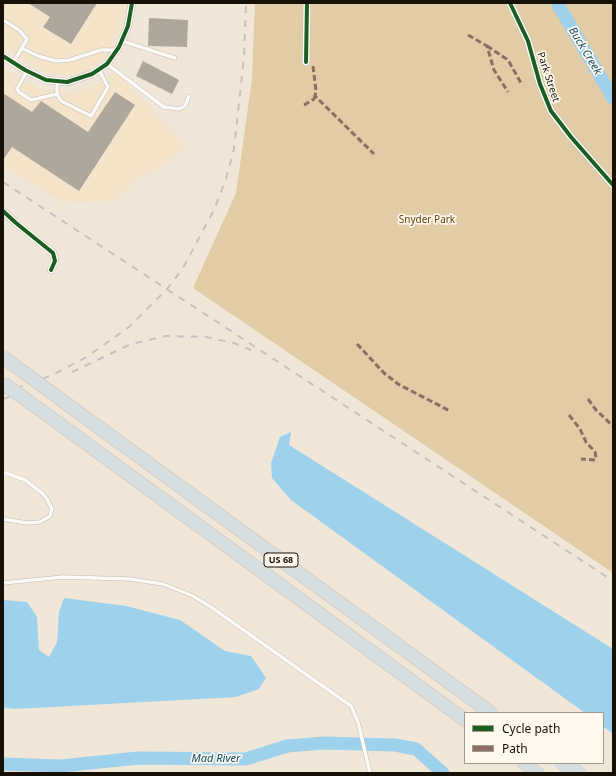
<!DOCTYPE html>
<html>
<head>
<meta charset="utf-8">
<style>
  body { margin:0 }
  #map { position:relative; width:616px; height:776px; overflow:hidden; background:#f0e7d8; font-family:"Noto Sans",sans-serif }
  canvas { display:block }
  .frame { position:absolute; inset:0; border:4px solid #161007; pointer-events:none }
  .legend { position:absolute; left:464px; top:712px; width:140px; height:52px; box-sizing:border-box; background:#fff8ed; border:1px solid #a29b91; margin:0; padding:5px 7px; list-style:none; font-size:12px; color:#161007 }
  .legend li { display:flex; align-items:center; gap:8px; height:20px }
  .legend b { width:20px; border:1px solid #a29b91 }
</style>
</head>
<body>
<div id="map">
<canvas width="616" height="776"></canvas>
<div class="frame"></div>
<ul class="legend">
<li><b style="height:5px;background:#1b5e20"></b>Cycle path</li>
<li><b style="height:5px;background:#8d6e63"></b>Path</li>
</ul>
</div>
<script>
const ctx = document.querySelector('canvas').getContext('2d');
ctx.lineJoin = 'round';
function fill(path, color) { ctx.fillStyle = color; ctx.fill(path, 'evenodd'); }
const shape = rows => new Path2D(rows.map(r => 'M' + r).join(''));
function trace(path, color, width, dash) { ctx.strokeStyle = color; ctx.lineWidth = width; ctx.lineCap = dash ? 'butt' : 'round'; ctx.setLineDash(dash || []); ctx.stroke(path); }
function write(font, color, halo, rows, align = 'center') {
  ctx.font = font + ' "Noto Sans",sans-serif'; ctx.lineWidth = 3.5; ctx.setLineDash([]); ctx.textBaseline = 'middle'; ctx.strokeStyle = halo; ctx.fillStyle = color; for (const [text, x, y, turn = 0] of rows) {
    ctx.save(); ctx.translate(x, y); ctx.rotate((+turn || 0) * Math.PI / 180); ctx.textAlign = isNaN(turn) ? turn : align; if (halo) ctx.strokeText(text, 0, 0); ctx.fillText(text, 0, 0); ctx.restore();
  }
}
fill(shape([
  [3,3,126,3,124,20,116,41,102,62,80,74,58,76,41,71,3,48],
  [3,67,41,90,75,91,93,87,116,71,186,147,161,166,135,180,117,200,83,203,60,201,3,165]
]), '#f3e4ca');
fill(shape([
  [255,3,613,3,613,573,193,288,236,193,252,79]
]), '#e2cca6');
fill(shape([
  [291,432,289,445,613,649,613,734,603,726,603,713,585,713,291,500,272,478,271,463,280,437],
  [64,598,126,606,180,620,225,651,251,656,266,678,259,689,236,697,15,709,3,708,3,600,27,602,37,617,39,650,49,657,57,642,59,612]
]), '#9dd1ec');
trace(shape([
  [557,3,613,98],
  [3,764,61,766,138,758,246,759,287,746,324,743,395,745,416,749,443,773]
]), '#9dd1ec', 13);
fill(shape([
  [28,3,97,3,71,44,43,27,50,17],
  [149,18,188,20,187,47,148,46],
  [143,61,179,80,172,94,136,76],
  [115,92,135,105,79,191,12,147,3,160,3,93,32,112,41,101,88,132]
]), '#aea79c');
const service = shape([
  [3,20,19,30,27,39,13,63],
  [122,41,175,58],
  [21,48,38,56,56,61,70,60,101,50,116,50],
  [107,64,164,107,179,109,185,106,189,96],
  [27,71,17,89,19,92,31,100,57,94,57,82],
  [57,94,61,101,91,116,108,87,99,70],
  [3,472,25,480,42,493,47,499,52,509,50,516,40,522,27,523,3,519],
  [3,583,63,577,130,579,163,584,193,596,211,607,351,706,358,722,370,773]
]);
const minor = shape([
  [510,3,528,41,540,84,551,111,571,137,613,185],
  [3,56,25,70,46,80,67,82,92,74,107,64,119,47,128,26,132,3],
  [306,62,307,3],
  [3,211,16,223,53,253,55,261,51,270]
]);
const motorway = shape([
  [71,407,491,713],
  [50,417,465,720],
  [524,763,537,773],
  [562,763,579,773]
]);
trace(service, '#c3bcb0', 4.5);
trace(minor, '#c3bcb0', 8);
trace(motorway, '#cbc6bf', 14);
trace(service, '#fdfbf9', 3.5);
trace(minor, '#fdfbf9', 7);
trace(motorway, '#d7dee0', 13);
trace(shape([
  [3,182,613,581],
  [72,372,131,344,166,336,206,337,234,343,251,350],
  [3,393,50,376,85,358,129,327,167,289,183,268,214,210,226,179,234,149,244,57,246,3],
  [3,399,22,393]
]), '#c6c2be', 2, [7, 7]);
const motorwayBridge = shape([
  [3,357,71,407],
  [3,383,50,417]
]);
trace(motorwayBridge, '#cbc6bf', 14, []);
trace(motorwayBridge, '#d7dee0', 13);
trace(shape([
  [468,35,487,46,494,70,508,92],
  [487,46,508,60,521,83],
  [313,66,316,91,315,96,374,154],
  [304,105,314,99,315,96],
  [357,344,384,373,398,384,450,411],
  [588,399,596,410,613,426],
  [569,415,580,429,586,442,595,452,596,458,595,460,581,459]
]), '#8d6e63', 3, [6, 3]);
trace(shape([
  [510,3,528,41,540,84,551,111,571,137,613,185],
  [3,56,25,70,46,80,67,82,92,74,107,64,119,47,128,26,132,3],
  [306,62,307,3],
  [3,211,16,223,53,253,55,261,51,270]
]), '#1b5e20', 4);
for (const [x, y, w] of [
  [281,560,34]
]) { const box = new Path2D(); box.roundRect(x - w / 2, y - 7, w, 14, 3); ctx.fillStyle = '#fff8ed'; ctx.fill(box); trace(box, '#161007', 1); }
write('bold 9px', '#161007', null, [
  ["US 68",281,560]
]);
write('10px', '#161007', '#fff8ed', [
  ["Park Street",548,77,72]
]);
write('10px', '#5e430a', '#fff8ed', [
  ["Snyder Park",427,220]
]);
write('italic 11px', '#0d4d6a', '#fff8ed', [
  ["Buck Creek",585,51,59],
  ["Mad River",216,759]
]);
</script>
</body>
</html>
